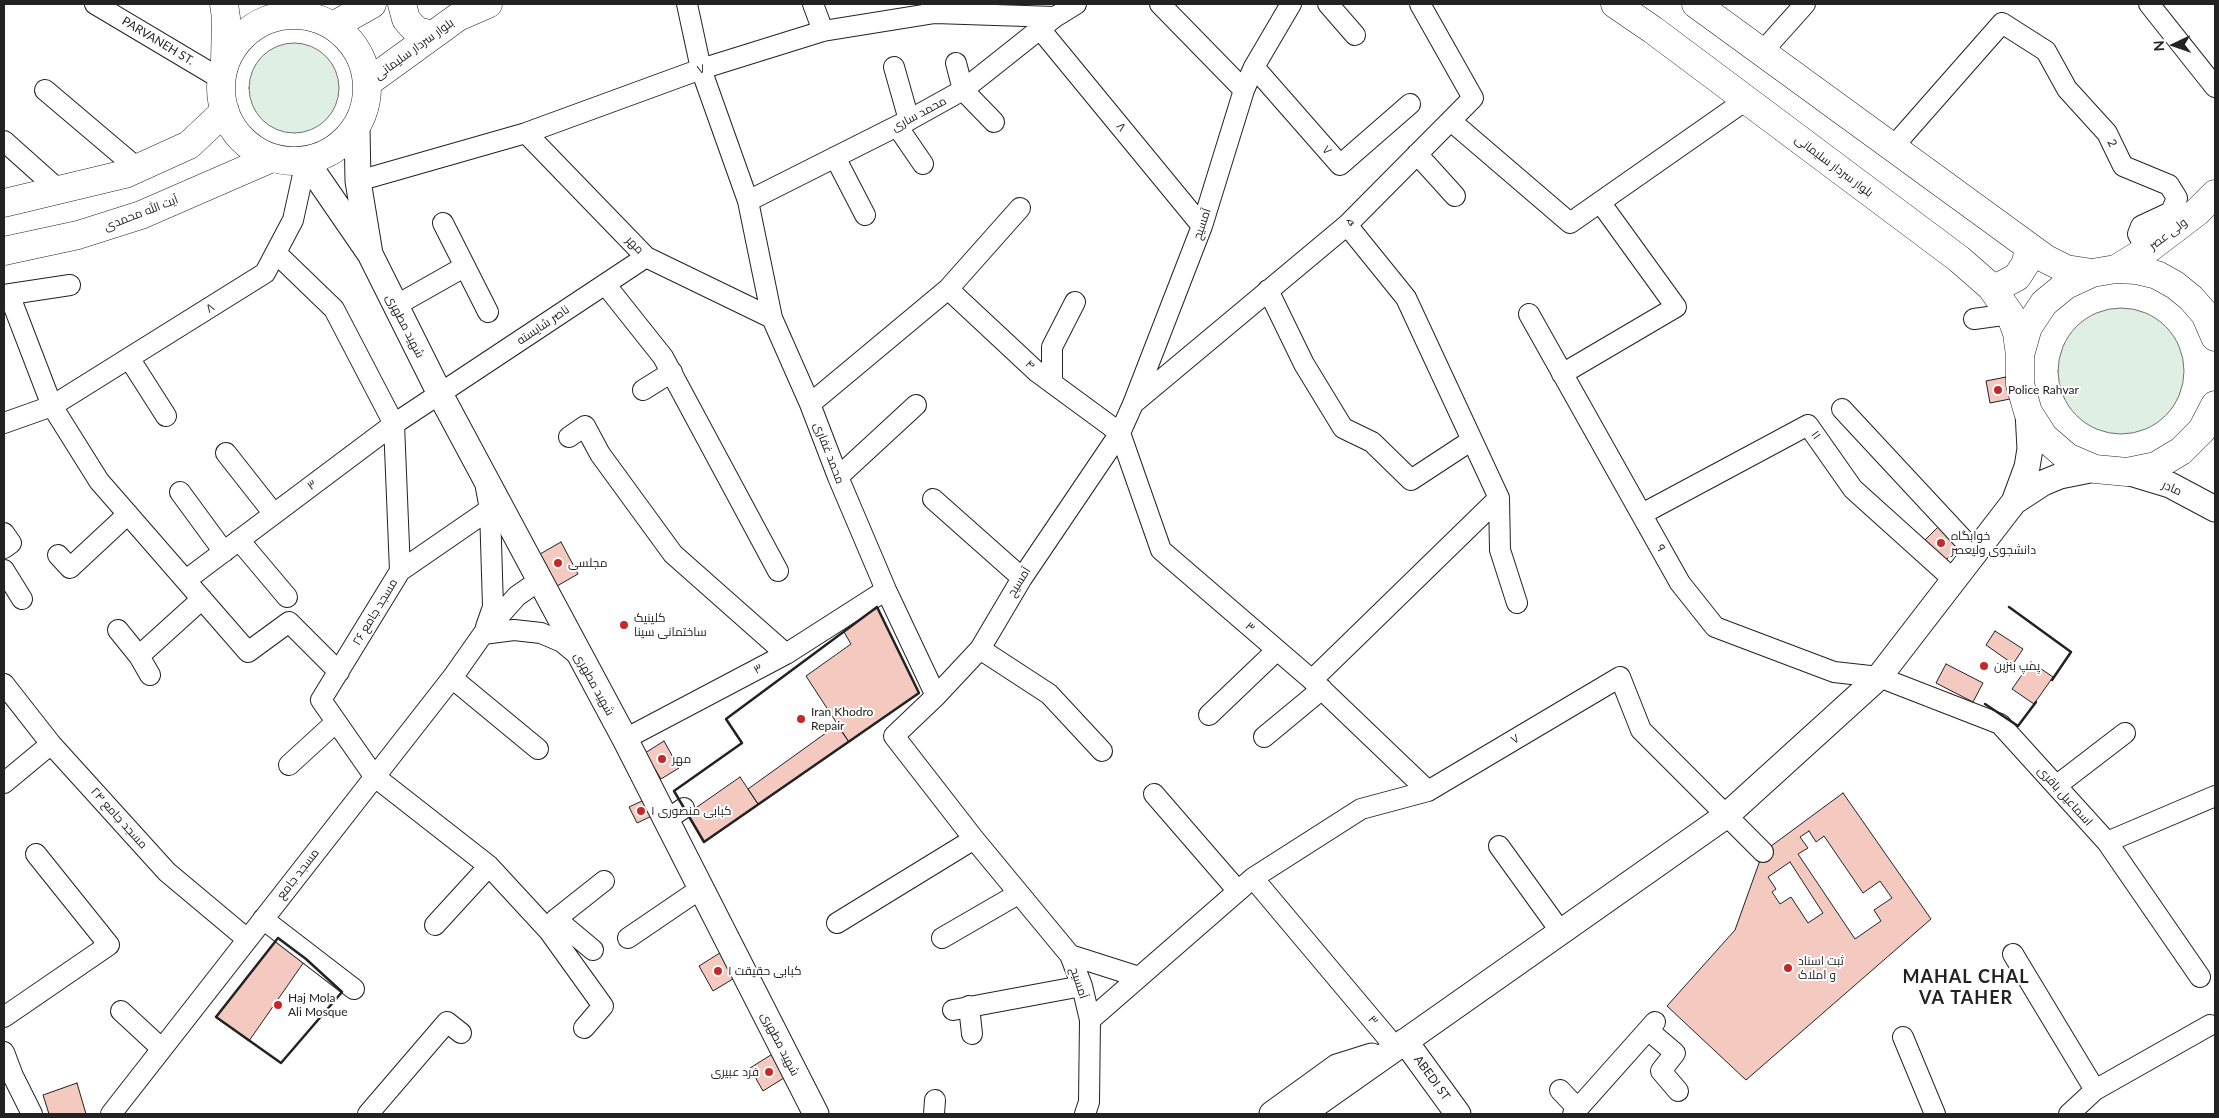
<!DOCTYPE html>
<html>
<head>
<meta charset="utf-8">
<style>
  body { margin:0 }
  #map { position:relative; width:2219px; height:1118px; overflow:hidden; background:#fff; font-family:Lato,sans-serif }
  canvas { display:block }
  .frame { position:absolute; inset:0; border:5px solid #222; pointer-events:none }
  .north { position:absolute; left:2149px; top:20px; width:50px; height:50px; -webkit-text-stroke:4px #fff; paint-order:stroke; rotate:267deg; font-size:14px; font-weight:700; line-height:20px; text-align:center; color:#222 }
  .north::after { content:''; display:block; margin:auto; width:18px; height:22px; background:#222; clip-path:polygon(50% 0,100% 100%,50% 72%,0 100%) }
</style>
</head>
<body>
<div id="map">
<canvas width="2219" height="1118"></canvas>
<div class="frame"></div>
<div class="north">N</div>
</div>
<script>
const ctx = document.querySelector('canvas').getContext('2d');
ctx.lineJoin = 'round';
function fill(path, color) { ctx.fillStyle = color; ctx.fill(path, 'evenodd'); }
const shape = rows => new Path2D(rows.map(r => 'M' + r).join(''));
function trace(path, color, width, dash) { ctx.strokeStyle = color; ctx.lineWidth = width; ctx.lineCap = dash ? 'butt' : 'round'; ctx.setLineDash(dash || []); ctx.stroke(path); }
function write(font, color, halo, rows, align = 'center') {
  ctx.font = font + ' Lato,Cairo,sans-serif'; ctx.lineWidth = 4; ctx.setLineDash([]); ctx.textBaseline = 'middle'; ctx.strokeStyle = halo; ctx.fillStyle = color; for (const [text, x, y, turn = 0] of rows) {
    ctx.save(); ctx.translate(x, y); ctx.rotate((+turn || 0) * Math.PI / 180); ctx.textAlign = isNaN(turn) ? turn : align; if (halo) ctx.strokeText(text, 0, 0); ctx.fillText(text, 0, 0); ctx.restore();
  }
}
const green = shape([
  '249 88a45 45 0 1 1 90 0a45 45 0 1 1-90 0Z',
  '2058 371a63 63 0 1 1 126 0a63 63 0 1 1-126 0Z'
]);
fill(green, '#e0efe3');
trace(green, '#6f6f6f', 1);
const building = shape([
  [2006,377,2010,399,1990,403,1986,381,2006,377],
  [1938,527,1957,547,1946,560,1925,540,1938,527],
  [561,542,578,574,557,586,540,554,561,542],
  [877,607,919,693,849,742,806,676,851,644,844,632,877,607],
  [1995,631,2023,649,2013,664,1986,645,1995,631],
  [2031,662,2053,677,2034,704,2012,689,2031,662],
  [1946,664,1983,683,1973,702,1936,683,1946,664],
  [837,725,849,742,758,804,748,789,837,725],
  [664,741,679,768,661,779,645,753,664,741],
  [740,777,758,804,704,842,687,814,740,777],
  [1843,793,1931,919,1746,1080,1667,1006,1735,930,1763,852,1843,793],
  [646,799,654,815,637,823,629,807,646,799],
  [1809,831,1816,842,1824,836,1863,893,1880,881,1892,898,1874,910,1881,921,1855,939,1798,854,1808,848,1800,837,1809,831],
  [1790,862,1823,913,1808,923,1791,897,1780,904,1772,892,1776,889,1768,877,1790,862],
  [278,938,306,959,249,1041,216,1017,278,938],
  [723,951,736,977,713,991,699,966,723,951],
  [774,1053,787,1076,763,1091,750,1068,774,1053],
  [77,1083,86,1114,49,1114,43,1095,77,1083]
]);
fill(building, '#f3c9c0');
trace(building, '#222', 1);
const minor = shape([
  [95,4,221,79],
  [687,4,701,69,748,201,772,318,810,404,838,477,886,590,936,696],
  [813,4,823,31],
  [1160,4,1244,90],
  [1328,4,1355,35],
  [2149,4,2215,87],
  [1040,29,1202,226],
  [1762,52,1805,4],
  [956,63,963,90,994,122],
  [894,67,909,120],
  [1254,67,1340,165,1410,104],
  [45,90,137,168],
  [1451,121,1570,223,1746,100],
  [897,126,923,164],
  [526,133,646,257,772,318],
  [4,141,60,191],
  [1892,148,2002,23,2046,51,2067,89,2107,133,2123,166,2169,185,2177,198,2171,212,2141,226,2138,234,2147,250],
  [1417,154,1455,196],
  [835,157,865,215],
  [358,181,526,133,701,69,823,31,935,13,1055,17],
  [748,201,909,120,963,90,1055,17,1076,4],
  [443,223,488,312],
  [1347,225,1406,298,1499,498,1500,550,1517,603],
  [276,253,334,309,394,424,400,571,321,700,374,776,489,866,549,931,603,1006,584,1028],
  [605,284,663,357,778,571],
  [948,289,1037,372,1120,433,1161,550,1312,680,1428,791],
  [1268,290,1304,364,1343,428,1372,442,1411,480,1472,440],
  [9,294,52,406,99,481,248,652,289,622,339,672],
  [4,295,70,285],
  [395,306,464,267],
  [1529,314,1680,583,1715,627,1834,672,1879,677,2000,724,2107,842,2200,977],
  [1974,319,2010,314],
  [129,358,166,416],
  [1562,374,1676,307,1600,202],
  [1052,382,1052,347,1075,302],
  [643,390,672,372],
  [1135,402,1347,225,1473,98,1420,4],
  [810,404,948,289,1020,208],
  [1842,409,1975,552],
  [4,423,52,406,265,273,293,220,306,161],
  [569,437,585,426,600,454,673,554,786,654],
  [226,453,274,514],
  [838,477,916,405],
  [180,492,224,552],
  [933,499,1022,578],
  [1642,514,1808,425,1853,489,1954,580],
  [4,533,11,543,4,548],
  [239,540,287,597],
  [58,555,70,568,128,514],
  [4,570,22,599],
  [400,571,490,509],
  [186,580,394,424,646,257],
  [486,627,493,607,490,509,486,488],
  [118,630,139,656,150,675],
  [483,634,514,630,541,633,562,642,579,656],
  [980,649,1049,694,1102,751],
  [139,656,202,599],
  [452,678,538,749],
  [1312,680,1499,498],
  [4,684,51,744,167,872,247,939],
  [1209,715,1276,651],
  [1264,737,1322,689],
  [625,739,786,654,886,590],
  [289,765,336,722],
  [4,783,51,744],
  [2056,786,2125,733],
  [1154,794,1238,891],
  [666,820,684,808],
  [2107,842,2215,796],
  [1499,846,1561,932],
  [1253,878,1396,1048],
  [263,919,354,989],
  [556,919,593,950],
  [837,923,974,839],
  [435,925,489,866],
  [549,931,556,919,604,881],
  [628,938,700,889],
  [942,938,1018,894],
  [2013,954,2095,1090],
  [1070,955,1139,977],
  [969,1006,972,1034],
  [953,1010,1082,986],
  [121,1011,162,1049],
  [4,1017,109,945,36,854],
  [1090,1020,1253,878,1361,809,1428,791,1620,677,1641,730,1763,852],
  [1648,1030,1675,1053,1661,1071,1678,1091],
  [1903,1037,1935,1114],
  [4,1052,13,1076,32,1114],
  [1560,1090,1578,1109],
  [111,1114,452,678,483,634,517,596,540,580],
  [368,1114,447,1022,461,1033],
  [934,1114,935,1100],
  [1085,1114,1089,1102,1090,1020,1082,986,1070,955,974,839,894,736,936,696,980,649,1022,578,1120,433,1133,404,1202,226,1244,90,1254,67,1291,4],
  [1573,1114,1655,1022],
  [2069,1114,2095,1090,2210,1025]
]);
const major = shape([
  [306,161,370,254,358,181,357,127],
  [370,254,440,394,625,739,816,1114],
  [2127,472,2170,485,2215,509],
  [2014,502,2043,483,2060,476,2095,469],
  [1405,1041,1458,1114],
  [1272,1114,1337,1067,1372,1056],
  [1302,1114,1727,815,1879,677,2014,502,2027,467,2030,449,2028,412]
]);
const highway = shape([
  [224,4,226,18,225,62],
  [402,4,406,19,411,25,417,31,433,35],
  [1615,4,1653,30,1959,259,1991,287,2010,314,2017,333,2020,355],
  [1696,4,2046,259,2066,269,2092,273],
  '221 88a73 73 0 1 1 146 0a73 73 0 1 1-146 0Z',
  [333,26,372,4],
  [367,83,458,17,488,4],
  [4,203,125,174,189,145,225,111],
  [4,251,78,235,141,215,272,158],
  [2116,269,2147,250,2197,212,2215,194],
  [1991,287,2000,286,2017,277,2026,263,2029,247],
  [2215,337,2205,314,2191,298,2175,285,2157,275,2136,270,2116,269,2092,273,2066,285,2044,303,2028,327,2020,355,2020,384,2028,412,2044,437,2067,457,2095,469,2127,472,2156,466,2181,451,2202,430,2215,405]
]);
trace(minor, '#222', 22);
trace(major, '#222', 27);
trace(highway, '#222', 29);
trace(minor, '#fff', 20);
trace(major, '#fff', 25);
trace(highway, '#fff', 28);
trace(shape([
  [877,607,919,693,704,842,674,791,742,743,726,719,877,607],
  [2009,607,2071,652,2052,680],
  [1985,704,2018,726,2036,702],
  [278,938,306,959,342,992,281,1063,216,1017,278,938]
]), '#222', 2.5);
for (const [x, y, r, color] of [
  [1998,390,5,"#c62828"],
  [1941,543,5,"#c62828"],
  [558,563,5,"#c62828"],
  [624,625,5,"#c62828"],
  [1984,666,5,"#c62828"],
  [801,719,5,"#c62828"],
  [662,759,5,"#c62828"],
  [641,811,5,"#c62828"],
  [1788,968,5,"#c62828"],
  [718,971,5,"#c62828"],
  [278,1005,5,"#c62828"],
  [769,1072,5,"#c62828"]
]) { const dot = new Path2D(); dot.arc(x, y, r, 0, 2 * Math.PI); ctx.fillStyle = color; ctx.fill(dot); trace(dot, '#fff', 2); }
write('12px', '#222', '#fff', [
  ["PARVANEH ST.",158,41,31],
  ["بلوار سردار سلیمانی",414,49,-36],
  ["۷",701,69,-19],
  ["محمد ساری",919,114,-28],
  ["۸",1121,127,51],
  ["2",2112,143,63],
  ["۷",1327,150,49],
  ["بلوار سردار سلیمانی",1834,166,37],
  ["آیت الله محمدی",141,213,-21],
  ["۵",1350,222,-44],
  ["آمسیح",1202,224,-71],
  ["ولی عصر",2168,234,-37],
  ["مهر",635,245,46],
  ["۸",210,308,-32],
  ["ناصر شایسته",543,325,-34],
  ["شهید مطهری",405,326,63],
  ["۴",1030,365,43],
  ["۱۱",1816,435,55],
  ["محمد غفاری",829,453,69],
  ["۳",312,485,-37],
  ["مادر",2172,488,24],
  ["۹",1661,548,62],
  ["آمسیح",1019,582,-58],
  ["۲۶ مسجد جامع",375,612,-59],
  ["۳",1250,627,41],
  ["۳",758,669,-28],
  ["شهید مطهری",594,684,61],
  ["۷",1515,739,-31],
  ["اسماعیل باقری",2065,796,48],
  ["۲۴ مسجد جامع",119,818,48],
  ["مسجد جامع",298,874,-52],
  ["آمسیح",1079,983,72],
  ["۳",1373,1020,50],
  ["شهید مطهری",780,1044,63],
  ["ABEDI ST",1432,1078,54]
]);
write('12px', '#222', '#fff', [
  ["Police Rahvar",2008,390],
  ["خوابگاه",1951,536],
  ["دانشجوی ولیعصر",1951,550],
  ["مجلسی",568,563],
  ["کلینیک",634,618],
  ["ساختمانی سینا",634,632],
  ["پمپ بنزین",1994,666],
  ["Iran Khodro",811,712],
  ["Repair",811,726],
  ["مهر",672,759],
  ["کبابی منصوری ۱",651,811],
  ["ثبت اسناد",1798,961],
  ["و املاک",1798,975],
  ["کبابی حقیقت ۱",728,971],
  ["Haj Mola",288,998],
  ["Ali Mosque",288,1012],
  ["فرد عبیری",759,1072,"right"]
], 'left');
ctx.letterSpacing = '1px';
write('bold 18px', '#222', '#fff', [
  ["MAHAL CHAL",1966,977],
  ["VA TAHER",1966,998]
]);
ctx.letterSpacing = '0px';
</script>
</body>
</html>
